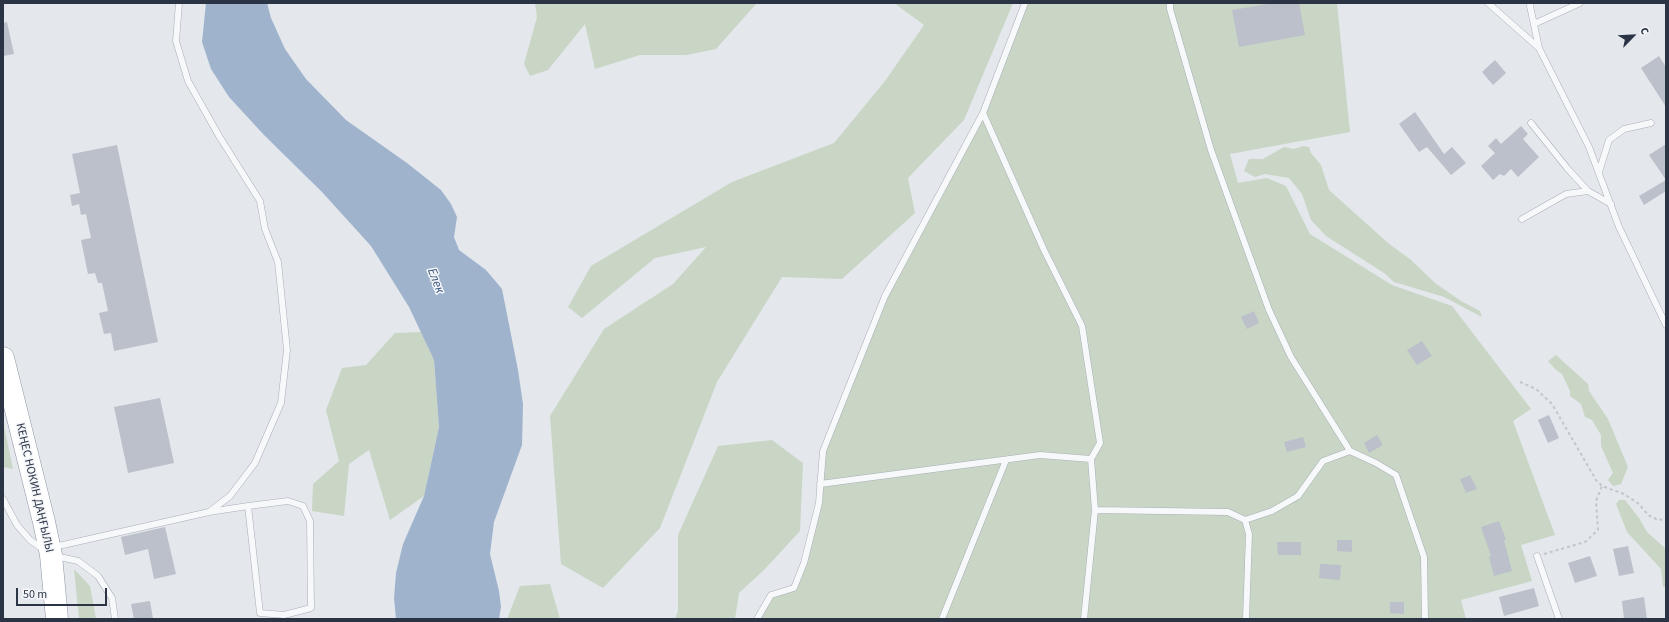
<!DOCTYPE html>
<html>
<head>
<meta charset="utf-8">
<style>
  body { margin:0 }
  #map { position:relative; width:1669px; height:622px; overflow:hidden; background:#e4e7ec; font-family:"Source Sans 3",sans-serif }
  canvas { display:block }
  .frame { position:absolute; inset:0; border:4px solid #2b3445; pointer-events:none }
  .north { position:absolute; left:1613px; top:16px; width:40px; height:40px; -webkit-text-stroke:3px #f4f6f9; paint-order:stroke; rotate:66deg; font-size:11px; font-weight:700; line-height:16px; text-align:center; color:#2b3445 }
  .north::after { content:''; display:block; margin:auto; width:14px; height:18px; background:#2b3445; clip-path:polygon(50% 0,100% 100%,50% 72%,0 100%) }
  .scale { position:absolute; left:16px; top:588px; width:91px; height:18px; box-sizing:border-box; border:2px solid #2b3445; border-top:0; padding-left:5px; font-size:12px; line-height:14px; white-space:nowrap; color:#2b3445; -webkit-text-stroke:3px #f4f6f9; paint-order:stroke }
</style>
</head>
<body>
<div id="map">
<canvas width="1669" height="622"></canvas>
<div class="frame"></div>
<div class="north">С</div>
<div class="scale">50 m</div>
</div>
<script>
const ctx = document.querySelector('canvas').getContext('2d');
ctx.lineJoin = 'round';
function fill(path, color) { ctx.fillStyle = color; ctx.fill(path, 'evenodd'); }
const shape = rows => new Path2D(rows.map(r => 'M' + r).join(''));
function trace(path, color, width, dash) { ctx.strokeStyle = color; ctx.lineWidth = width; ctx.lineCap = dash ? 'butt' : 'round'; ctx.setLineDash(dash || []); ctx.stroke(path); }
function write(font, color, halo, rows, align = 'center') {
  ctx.font = font + ' "Source Sans 3",sans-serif'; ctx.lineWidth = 3; ctx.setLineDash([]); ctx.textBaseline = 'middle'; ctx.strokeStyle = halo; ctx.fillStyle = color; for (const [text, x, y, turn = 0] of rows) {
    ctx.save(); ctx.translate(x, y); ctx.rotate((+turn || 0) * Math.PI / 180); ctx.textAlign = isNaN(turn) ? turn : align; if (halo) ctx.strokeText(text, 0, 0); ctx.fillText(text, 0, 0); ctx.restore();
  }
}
fill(shape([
  [535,3,757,3,716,49,687,55,640,55,595,69,585,24,548,70,530,76,524,64,537,17],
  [894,3,1013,3,964,120,908,178,915,213,842,279,782,277,717,382,660,528,603,588,561,564,550,416,604,329,673,284,706,247,655,258,582,318,568,307,591,266,732,182,834,143,885,81,924,25],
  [1025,3,1337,3,1350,132,1230,154,1238,183,1267,178,1286,186,1310,234,1392,285,1452,306,1531,409,1513,421,1555,535,1521,545,1532,581,1461,600,1466,619,757,619,771,595,794,588,819,503,823,451,885,296,983,113],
  [1303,146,1309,147,1311,153,1321,165,1329,190,1388,243,1411,260,1435,283,1461,301,1480,311,1482,317,1444,297,1394,282,1384,273,1326,236,1311,220,1302,194,1289,178,1265,174,1255,177,1244,171,1249,159,1263,159,1284,147,1294,149],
  [421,332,434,360,439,427,424,496,390,520,369,450,349,464,344,516,312,511,313,484,339,461,326,410,342,368,366,365,395,333],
  [1556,355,1588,384,1589,391,1608,419,1628,467,1621,484,1613,486,1608,480,1613,473,1601,446,1601,435,1592,420,1585,417,1581,404,1570,396,1570,391,1562,374,1556,370,1548,361],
  [3,421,13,469,3,467],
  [772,440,803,463,800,531,765,569,739,593,735,619,675,619,678,611,678,535,718,446],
  [1619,500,1625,500,1639,518,1647,532,1666,549,1666,587,1663,587,1661,569,1627,532,1616,504],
  [74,569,90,586,96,619,79,619],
  [550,584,560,619,507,619,520,586]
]), '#c9d6c5');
fill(shape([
  [206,3,267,3,271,18,285,49,306,79,346,120,407,163,441,190,451,204,457,217,454,237,459,250,486,270,502,289,518,370,523,404,522,445,494,522,490,554,499,591,501,607,499,619,396,619,394,598,396,573,403,544,424,496,439,427,434,360,409,307,371,246,322,192,264,135,229,97,211,69,202,42]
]), '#9fb4cc');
fill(shape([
  [1274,3,1299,3,1305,35,1239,47,1232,10],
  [7,22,14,54,3,56,3,23],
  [1659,56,1666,67,1666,107,1641,68],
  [1495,60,1506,73,1493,85,1482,72],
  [1415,112,1444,154,1452,147,1466,163,1451,175,1427,147,1419,152,1399,124],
  [1521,126,1528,134,1523,139,1539,157,1518,177,1511,169,1504,176,1500,174,1493,180,1481,166,1495,153,1488,146,1496,138,1501,144],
  [1666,144,1666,191,1644,205,1639,196,1666,180,1649,155],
  [117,145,158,342,114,351,111,333,104,334,99,313,108,311,102,283,98,283,95,273,88,274,81,240,91,238,86,214,81,215,79,204,72,206,70,195,80,193,72,154],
  [1254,311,1259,323,1247,329,1241,317],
  [1422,341,1432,356,1417,365,1407,350],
  [160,398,174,463,128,473,114,407],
  [1549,415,1559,438,1548,443,1538,420],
  [1377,435,1383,445,1369,453,1364,443],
  [1303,437,1306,447,1287,452,1284,442],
  [1470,475,1477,489,1466,493,1460,479],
  [1499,521,1506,539,1504,540,1512,571,1494,576,1489,557,1491,556,1481,527],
  [165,527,176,574,154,579,148,549,125,555,121,537],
  [1337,540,1352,540,1352,552,1337,551],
  [1277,542,1301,542,1301,555,1278,555],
  [1628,546,1634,573,1619,576,1613,549],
  [1590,556,1597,576,1575,583,1568,563],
  [1320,564,1341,565,1340,580,1319,578],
  [1534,588,1539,606,1504,616,1499,597],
  [1644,597,1647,619,1624,619,1622,601],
  [150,601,153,619,134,619,131,604],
  [1390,602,1404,602,1404,614,1390,613]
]), '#bbc0ca');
const lane = shape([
  [179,3,176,41,188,81,219,136,260,201,265,229,278,262,287,350,281,403,255,463,230,496,209,512],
  [1170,3,1170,9,1211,150,1269,310,1291,357,1350,451,1376,463,1396,475,1424,557,1425,619],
  [1488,3,1539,48,1589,147,1619,227,1666,325],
  [1531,3,1530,6,1539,48],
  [1534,24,1580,3],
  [983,113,1044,250,1082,326,1100,443,1091,459,1095,510,1084,619],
  [1531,123,1567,168,1588,191,1611,204],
  [1599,172,1609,140,1624,129,1651,123],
  [1522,219,1566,194,1588,191],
  [820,484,1040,455,1091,459],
  [3,499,17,525,30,540,44,550],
  [1095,510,1228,512,1245,520,1249,534,1246,619],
  [1245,520,1272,511,1298,496,1323,461,1350,451],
  [54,547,209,512,248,506,288,501,303,506,310,521,311,608,284,615,260,613,248,506],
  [55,556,78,561,98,576,112,598,115,619],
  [1537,556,1559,619],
  [757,619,771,595,794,588,804,563,819,503,823,451,885,296,983,113,1025,3],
  [942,619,1006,460]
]);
const highway = shape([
  [3,358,44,522,51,555,57,619]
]);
trace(lane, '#a9aeb7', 7);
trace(highway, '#8b94a3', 23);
trace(shape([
  [1520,382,1536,389,1552,404,1596,480,1602,486,1624,494,1639,504,1648,515,1658,520,1666,519],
  [1544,554,1585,542,1598,530,1596,501,1602,486]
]), '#c2c5cb', 2, [3, 3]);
trace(lane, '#f7f8fa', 6);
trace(highway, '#fff', 22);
write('12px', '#2b3445', '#f4f6f9', [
  ["КЕҢЕС НОКИН ДАҢҒЫЛЫ",34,488,77]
]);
write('italic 13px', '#34527a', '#f4f6f9', [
  ["Елек",435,281,69]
]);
</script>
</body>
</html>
